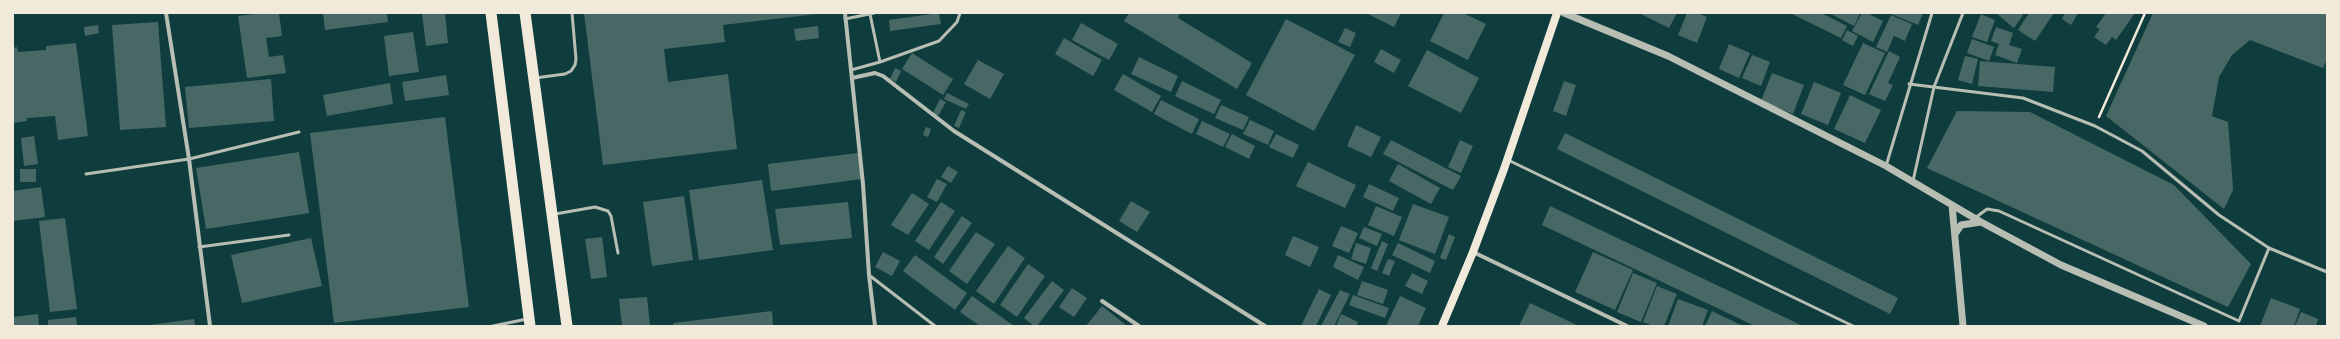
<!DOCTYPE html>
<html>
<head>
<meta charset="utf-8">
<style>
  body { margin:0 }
  #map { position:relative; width:2340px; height:339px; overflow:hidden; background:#0f3d3e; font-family:Signika,sans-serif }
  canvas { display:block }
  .frame { position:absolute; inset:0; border:14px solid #f1e9da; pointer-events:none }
</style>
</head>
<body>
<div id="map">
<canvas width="2340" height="339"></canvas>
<div class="frame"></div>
</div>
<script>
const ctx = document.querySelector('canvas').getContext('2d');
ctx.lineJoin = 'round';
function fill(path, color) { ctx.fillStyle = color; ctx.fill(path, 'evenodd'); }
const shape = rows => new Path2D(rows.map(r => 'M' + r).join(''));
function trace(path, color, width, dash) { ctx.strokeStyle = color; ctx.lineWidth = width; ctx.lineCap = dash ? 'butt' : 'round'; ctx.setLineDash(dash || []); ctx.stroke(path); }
fill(shape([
  [262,13,279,13,282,36,266,38,269,57,283,55,286,73,247,78,238,16],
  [323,13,387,13,388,22,325,30],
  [422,13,445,13,448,43,426,46],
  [584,13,817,13,817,14,723,25,725,42,664,49,668,82,728,74,737,149,603,165],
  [939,13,941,24,890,31,889,20],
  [1129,13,1180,13,1178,18,1252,63,1237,89,1124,21],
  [1366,13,1401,13,1394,27],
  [1444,13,1463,13,1486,24,1468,60,1430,41],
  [1639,13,1677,13,1669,28],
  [1687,13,1697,13,1707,17,1697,43,1678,35],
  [1790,13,1821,13,1847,26,1841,38],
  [1829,13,1860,13,1854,26],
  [1862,13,1867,13,1883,21,1873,42,1852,31],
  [1889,13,1923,13,1918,25],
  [1996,13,2020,13,2023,15,2014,28],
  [2029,13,2054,13,2035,41,2018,30],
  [2065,13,2078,13,2071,25,2062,19],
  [2106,13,2135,13,2116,40,2112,37,2106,45,2094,37,2100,29,2096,27],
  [2153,13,2327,13,2327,59,2323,68,2250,40,2232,55,2219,77,2212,116,2228,122,2232,174,2233,190,2224,209,2106,116],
  [1981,14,1995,20,1987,42,1972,37],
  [1891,15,1912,24,1905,41,1894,36,1887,52,1876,47],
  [1286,19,1355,55,1314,131,1246,95],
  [158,22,166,127,120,130,112,25],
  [1081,23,1118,44,1109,60,1072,40],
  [98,25,99,33,85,36,84,27],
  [818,26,819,38,796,41,794,29],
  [1996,27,2013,33,2009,45,2022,49,2017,63,1995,55,1999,44,1991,41],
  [1345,28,1356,33,1350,47,1338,42],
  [1847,30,1858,36,1853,46,1842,40],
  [413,32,419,72,389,76,384,36],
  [1064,38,1102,60,1093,76,1055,54],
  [1972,39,1994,47,1989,61,1967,53],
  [76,43,88,136,58,140,55,116,27,118,27,121,13,123,13,48,17,47,18,52,46,50,46,46],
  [1863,43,1885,53,1865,95,1843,85],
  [1729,44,1750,53,1739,78,1719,69],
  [1381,49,1401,60,1394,73,1374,62],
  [1427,50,1479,78,1461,113,1408,86],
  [1889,51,1900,57,1888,83,1893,85,1885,101,1869,94],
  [912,53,953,79,943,95,902,69],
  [1752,55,1770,62,1761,86,1742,78],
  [1965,56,1978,59,1972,84,1958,80],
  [1139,57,1178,76,1171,92,1131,74],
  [978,60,1004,74,990,99,964,84],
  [1980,61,2055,67,2053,92,1978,86],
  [895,68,901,71,896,82,890,79],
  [1772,73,1804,85,1793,114,1761,101],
  [1123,74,1161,96,1152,112,1114,90],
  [446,75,449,95,405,101,402,82],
  [271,79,274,121,189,128,185,87],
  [1182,81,1221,100,1214,114,1175,96],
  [1564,81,1576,85,1566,116,1553,111],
  [1814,82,1841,93,1828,125,1801,114],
  [390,83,393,104,327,116,323,95],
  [947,93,969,104,966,109,944,99],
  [1850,95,1881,110,1865,143,1834,129],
  [940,99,946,102,938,116,933,113],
  [1161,100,1199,119,1192,134,1154,114],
  [1221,105,1249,117,1243,130,1215,118],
  [961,110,966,112,959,128,954,126],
  [1957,111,2030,112,2174,185,2251,264,2228,307,1927,168],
  [445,117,469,307,334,323,310,133],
  [1250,120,1274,131,1268,145,1243,134],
  [1202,121,1230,134,1223,147,1196,134],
  [1356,125,1381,137,1371,157,1347,146],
  [926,127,931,129,928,137,923,135],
  [1565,133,1898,298,1890,314,1557,149],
  [1232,134,1255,146,1249,159,1225,147],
  [1276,134,1299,145,1293,158,1269,147],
  [34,136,38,164,24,166,21,138],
  [1391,140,1461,176,1453,190,1383,154],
  [1460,140,1473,146,1461,173,1448,167],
  [299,152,309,213,206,229,196,168],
  [858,153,862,179,771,191,768,164],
  [1308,162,1356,185,1345,208,1296,186],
  [1398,164,1440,188,1431,204,1389,181],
  [948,166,958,172,951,183,941,177],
  [20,169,36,169,36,182,20,182],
  [937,179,947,184,937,202,927,197],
  [762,180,773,250,699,260,689,190],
  [1369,184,1399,198,1393,211,1363,197],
  [41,187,45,217,13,221,13,191],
  [912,193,929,204,908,235,891,225],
  [684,196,693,260,652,266,643,202],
  [1131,201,1150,212,1137,232,1119,221],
  [848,202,852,238,780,245,775,209],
  [941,202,955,211,929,250,915,241],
  [1413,204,1449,217,1435,254,1399,240],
  [1376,206,1402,217,1394,236,1368,225],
  [1550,206,1803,326,1755,326,1542,225],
  [962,216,972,223,943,264,934,257],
  [65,218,77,309,50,312,39,221],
  [1341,226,1358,233,1349,253,1332,246],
  [1364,227,1382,234,1377,246,1359,238],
  [976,232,995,244,967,284,949,271],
  [1449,234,1455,237,1446,260,1440,258],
  [1293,236,1319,247,1310,267,1285,255],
  [602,237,607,277,591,279,585,239],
  [311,238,322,286,242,303,231,255],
  [1382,241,1388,244,1377,271,1371,268],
  [1356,243,1371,248,1366,264,1351,259],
  [1398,243,1435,261,1430,273,1392,255],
  [1008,246,1025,258,994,304,976,291],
  [883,252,900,261,892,276,875,267],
  [1593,252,1633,270,1615,310,1575,292],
  [915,255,967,293,955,310,903,271],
  [1338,255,1364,267,1358,280,1333,267],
  [1388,259,1395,261,1389,276,1382,273],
  [1028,264,1045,276,1017,317,1000,305],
  [1412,273,1428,281,1422,294,1405,286],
  [1633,273,1657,283,1641,322,1617,312],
  [1052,281,1064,290,1037,326,1034,326,1024,318],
  [1362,281,1388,290,1383,304,1357,295],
  [1657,286,1677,294,1664,326,1653,326,1643,322],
  [1072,288,1087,298,1074,317,1059,307],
  [1319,289,1331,295,1316,326,1301,326],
  [1340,290,1350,294,1334,326,1321,326],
  [1353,295,1389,308,1385,318,1349,305],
  [972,296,1014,326,980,326,960,312],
  [1400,296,1426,308,1418,326,1386,326],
  [647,297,650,326,622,326,619,299],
  [2271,298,2300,309,2294,326,2260,326],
  [1678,299,1708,310,1702,326,1668,326],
  [1530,303,1579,326,1519,326],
  [1102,306,1127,326,1086,326],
  [772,311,773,326,674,326,673,323],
  [1712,311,1741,325,1740,326,1705,326],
  [2301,312,2318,319,2316,326,2295,326],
  [38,314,39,326,13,326,13,317],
  [1341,314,1358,322,1356,326,1336,326],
  [76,317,77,326,48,326,48,320],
  [194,319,195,326,150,326,150,325]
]), '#486865');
trace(shape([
  [2099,117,2145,13]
]), '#f1e9da', 2.5);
trace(shape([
  [870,14,880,62],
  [845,19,874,13],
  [851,70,880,62,939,41,957,22,960,13],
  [535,78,565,74,571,71,575,65,576,59,572,13],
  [1909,84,2023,98,2095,126,2142,151,2219,215,2269,248,2327,272],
  [1508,160,1853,326],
  [1886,166,1932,13],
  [86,174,189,159,299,132],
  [1913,181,1934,87,1963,13],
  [555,214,595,207,608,211,611,216,618,253],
  [1975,218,1987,209,1999,211,2239,321,2269,248],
  [199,247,289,235],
  [869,275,935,326],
  [493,326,527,319]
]), '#b8beb3', 3);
trace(shape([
  [166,13,189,159,210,326],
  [845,13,863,184,869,275,875,326],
  [852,78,875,73,883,76,954,131,1265,326],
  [1473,252,1627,326],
  [1102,301,1139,326]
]), '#b8beb3', 4);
trace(shape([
  [1564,13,1668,56,1886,166,1981,222,2061,265,2204,326],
  [1952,205,1963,326],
  [1955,234,1961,225,1981,222]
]), '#b8beb3', 7);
trace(shape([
  [1442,326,1473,252,1504,169,1557,13]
]), '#f1e9da', 8);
trace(shape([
  [491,13,530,326],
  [525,13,567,326]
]), '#f1e9da', 11);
</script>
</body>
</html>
